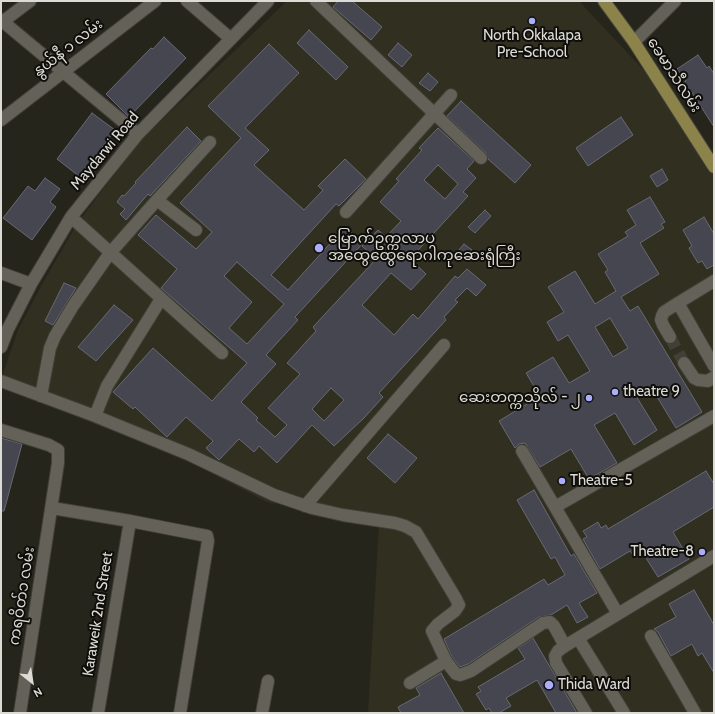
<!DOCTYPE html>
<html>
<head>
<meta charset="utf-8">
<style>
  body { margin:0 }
  #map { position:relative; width:715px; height:714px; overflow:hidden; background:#26251c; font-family:Cabin,sans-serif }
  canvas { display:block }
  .frame { position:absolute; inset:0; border:2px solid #dcdbd5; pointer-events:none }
  .north { position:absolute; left:12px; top:662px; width:40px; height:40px; -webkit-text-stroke:3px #0f0e0a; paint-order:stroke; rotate:150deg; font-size:11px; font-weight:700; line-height:16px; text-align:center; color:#dcdbd5 }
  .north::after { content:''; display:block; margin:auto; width:14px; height:18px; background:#dcdbd5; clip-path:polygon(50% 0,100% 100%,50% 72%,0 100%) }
</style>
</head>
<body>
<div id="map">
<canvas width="715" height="714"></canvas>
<div class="frame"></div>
<div class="north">N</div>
</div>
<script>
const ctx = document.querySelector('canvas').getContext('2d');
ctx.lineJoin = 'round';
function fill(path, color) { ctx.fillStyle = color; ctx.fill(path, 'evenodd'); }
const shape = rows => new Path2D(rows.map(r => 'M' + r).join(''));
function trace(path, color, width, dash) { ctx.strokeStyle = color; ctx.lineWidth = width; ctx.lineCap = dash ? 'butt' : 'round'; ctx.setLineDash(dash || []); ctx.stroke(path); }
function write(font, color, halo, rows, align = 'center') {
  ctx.font = font + ' Cabin,"Noto Sans Myanmar",sans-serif'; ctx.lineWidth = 4; ctx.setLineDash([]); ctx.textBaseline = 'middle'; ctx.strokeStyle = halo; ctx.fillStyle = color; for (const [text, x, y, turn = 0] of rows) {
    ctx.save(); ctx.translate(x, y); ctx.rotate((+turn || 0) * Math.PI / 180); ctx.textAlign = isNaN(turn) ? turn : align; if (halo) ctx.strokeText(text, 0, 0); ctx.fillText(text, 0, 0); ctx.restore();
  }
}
fill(shape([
  [287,1,579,1,697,127,714,155,714,713,368,713,379,524,267,502,182,458,1,387,1,379,18,330,41,286,77,224,139,142]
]), '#312f20');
const building = shape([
  [338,1,352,1,382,27,371,40,333,7,338,1],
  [309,30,348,67,336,80,297,43,309,30],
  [164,37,186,58,129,117,106,94,151,48,153,49,164,37],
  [398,43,412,55,402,67,388,55,398,43],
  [269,44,299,73,245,128,269,150,254,165,304,210,323,190,318,186,345,159,366,179,339,206,336,204,271,275,288,290,345,227,363,243,295,317,298,320,266,355,276,364,241,402,258,418,256,420,275,437,287,425,268,408,300,374,287,363,316,331,313,327,376,259,362,246,378,230,386,237,401,221,380,202,399,181,396,179,422,150,419,148,438,128,474,161,467,169,476,178,463,192,468,196,410,259,426,274,411,290,391,273,362,305,394,335,413,314,418,319,455,276,458,278,467,269,486,285,476,296,467,288,455,300,458,302,444,317,446,320,379,393,383,397,364,418,334,446,312,425,277,463,259,446,254,452,239,439,219,460,206,448,213,441,186,417,167,437,135,407,133,409,113,392,153,348,212,401,247,363,161,288,177,269,138,235,156,215,196,249,212,232,180,203,241,138,208,106,269,44],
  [438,165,458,184,445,199,424,180,438,165],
  [237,262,284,304,247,344,229,328,252,302,224,276,237,262],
  [331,388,344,400,324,421,312,409,331,388],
  [698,55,707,68,709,66,714,74,714,127,691,91,689,93,683,83,686,81,677,69,698,55],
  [428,73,438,82,430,91,419,83,428,73],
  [461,101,531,165,515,183,488,159,486,153,447,116,461,101],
  [92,113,115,130,80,177,57,159,92,113],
  [621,117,633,135,588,166,576,148,621,117],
  [187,127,201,141,150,196,148,194,126,220,120,214,125,209,117,202,122,195,124,196,136,183,135,182,187,127],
  [662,169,668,180,657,187,650,176,662,169],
  [45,178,60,189,50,202,56,207,32,240,3,218,28,186,35,191,45,178],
  [650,197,665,222,661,224,664,228,640,243,659,274,621,297,630,311,638,306,702,412,676,428,651,387,636,396,657,430,634,445,615,413,594,425,617,463,589,479,571,449,540,467,525,443,519,444,515,448,499,421,540,396,526,373,553,357,569,383,590,371,568,335,558,341,547,322,564,312,548,287,575,271,595,304,616,291,605,272,608,270,598,254,628,236,625,232,636,225,627,210,650,197],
  [610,318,628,348,613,357,595,327,610,318],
  [485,210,491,216,475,233,468,227,485,210],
  [704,217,714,234,714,265,707,269,702,261,698,263,689,248,692,246,683,230,704,217],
  [464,244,472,250,465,257,458,251,464,244],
  [64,283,76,288,53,325,45,321,64,283],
  [114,305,133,320,96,361,78,347,114,305],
  [388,434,417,458,395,483,367,458,388,434],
  [1,438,22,444,4,511,1,511,1,438],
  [706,471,714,484,714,507,673,532,689,559,658,577,641,550,633,555,630,551,600,569,583,539,587,537,583,531,598,522,601,528,606,525,608,529,706,471],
  [534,490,571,556,574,554,597,593,579,603,588,617,577,623,567,605,551,615,539,617,468,664,460,667,452,657,444,639,544,579,548,585,565,575,555,557,551,559,517,500,534,490],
  [694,590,714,625,714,673,702,653,698,656,692,644,671,656,658,632,654,629,676,617,669,604,694,590],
  [533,638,550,667,577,713,556,713,537,680,506,698,511,706,499,713,492,713,489,708,486,710,478,697,476,694,481,691,478,687,525,659,518,648,533,638],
  [441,673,464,713,401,713,398,707,420,695,416,688,441,673]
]);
fill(building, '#45464f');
trace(building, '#686973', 1);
trace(shape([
  [670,337,684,363]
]), '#414038', 12, [12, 6]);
const minor = shape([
  [187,1,231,39],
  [316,1,481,158],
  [1,20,138,134],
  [1,23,30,1],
  [634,42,675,1],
  [1,120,155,1],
  [157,200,196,230],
  [346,212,451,95],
  [71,217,222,353],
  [1,273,31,284],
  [714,281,678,303,714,366],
  [670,337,663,325,661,320,662,316,664,312,678,303],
  [1,347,8,329,31,284,71,217,138,134,268,1],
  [684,363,694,378,698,380,708,381,714,377],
  [1,381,95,416,188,454,274,495,312,508,343,515,395,523,405,526,416,532,455,597,459,605,455,611,438,624,432,631,446,661,456,674,460,675,471,671,543,623,550,622,554,626,565,646],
  [41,396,50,348,55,336,73,306,110,253,157,200,210,142],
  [95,416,107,386,161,299],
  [1,430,49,445,58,450,58,463,20,713],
  [522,451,618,614],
  [305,506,444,345],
  [555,507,714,416],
  [52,508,130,521,207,536,208,541,180,713],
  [651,636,695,713],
  [578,638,624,713],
  [410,683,446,661],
  [98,713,130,521],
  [262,713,268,681],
  [586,713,556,663,555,656,558,651,565,646,714,556]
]);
const major = shape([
  [604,1,634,42,714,167]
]);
trace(minor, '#403f38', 14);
trace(major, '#403f38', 14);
trace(minor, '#646258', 12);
trace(major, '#8b834a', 12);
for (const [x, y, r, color] of [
  [532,21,4,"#abaffb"],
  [319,248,5,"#abaffb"],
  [615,392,4,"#abaffb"],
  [589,398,4,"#abaffb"],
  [562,481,4,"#abaffb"],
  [702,552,4,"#abaffb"],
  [549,685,5,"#abaffb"]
]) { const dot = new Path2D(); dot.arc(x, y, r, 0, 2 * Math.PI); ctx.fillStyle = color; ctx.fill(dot); trace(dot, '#0f0e0a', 1.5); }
write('15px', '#dcdbd5', '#0f0e0a', [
  ["North Okkalapa",532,36,"center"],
  ["Pre-School",532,53,"center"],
  ["မြောက်ဥက္ကလာပ",328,239],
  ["အထွေထွေရောဂါကုဆေးရုံကြီး",328,256],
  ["theatre 9",623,392],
  ["ဆေးတက္ကသိုလ် - ၂",581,398,"right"],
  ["Theatre-5",570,481],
  ["Theatre-8",694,552,"right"],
  ["Thida Ward",558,685]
], 'left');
write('15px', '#dcdbd5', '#0f0e0a', [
  ["နွယ်နီ ၁ လမ်း",68,48,-38],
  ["ခေမာသီလမ်း",674,75,57],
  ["Maydarwi Road",105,151,-50],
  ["ကရဝိတ်၁ လမ်း",22,596,-81],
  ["Karaweik 2nd Street",98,614,-81]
]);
</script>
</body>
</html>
